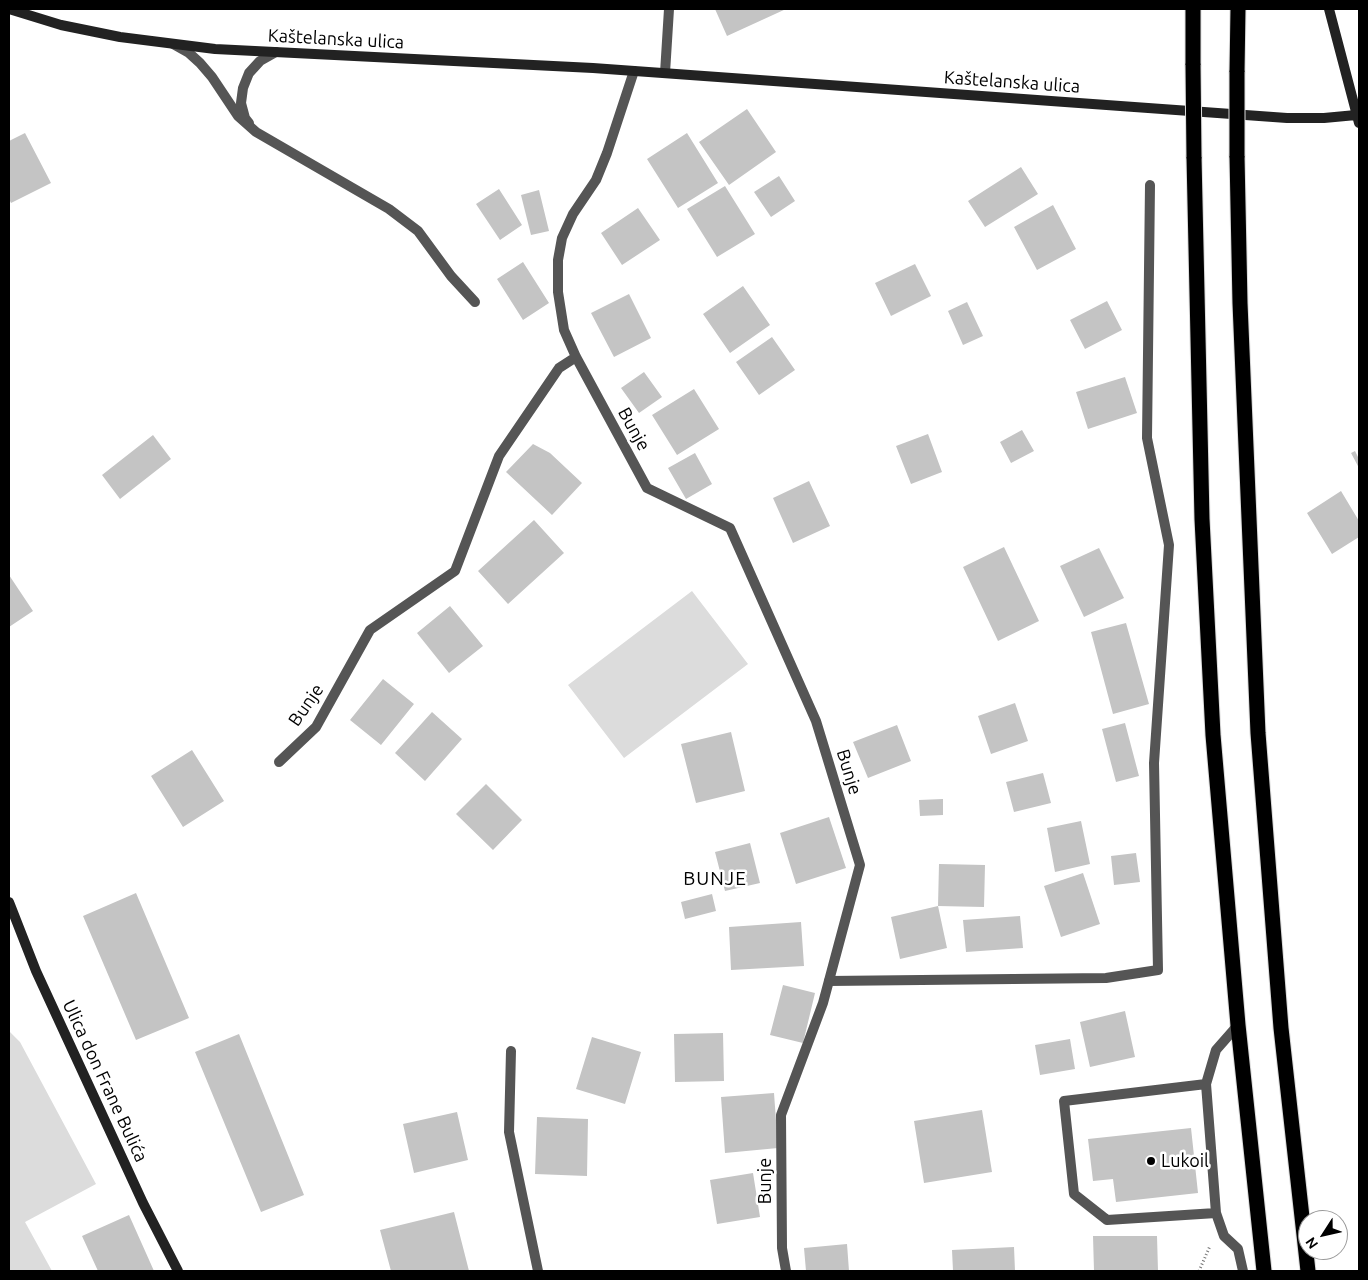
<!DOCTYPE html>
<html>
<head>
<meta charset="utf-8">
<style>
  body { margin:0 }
  #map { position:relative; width:1368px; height:1280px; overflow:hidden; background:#fff; font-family:Ubuntu,sans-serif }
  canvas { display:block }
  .frame { position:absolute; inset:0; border:10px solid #000; pointer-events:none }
  .north { position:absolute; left:1298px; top:1210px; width:50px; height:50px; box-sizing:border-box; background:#fff; border:1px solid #999; border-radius:50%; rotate:235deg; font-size:14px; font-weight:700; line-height:20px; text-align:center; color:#000 }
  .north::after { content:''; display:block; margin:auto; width:18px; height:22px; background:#000; clip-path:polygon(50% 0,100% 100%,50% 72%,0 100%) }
</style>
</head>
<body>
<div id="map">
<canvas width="1368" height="1280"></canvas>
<div class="frame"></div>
<div class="north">N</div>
</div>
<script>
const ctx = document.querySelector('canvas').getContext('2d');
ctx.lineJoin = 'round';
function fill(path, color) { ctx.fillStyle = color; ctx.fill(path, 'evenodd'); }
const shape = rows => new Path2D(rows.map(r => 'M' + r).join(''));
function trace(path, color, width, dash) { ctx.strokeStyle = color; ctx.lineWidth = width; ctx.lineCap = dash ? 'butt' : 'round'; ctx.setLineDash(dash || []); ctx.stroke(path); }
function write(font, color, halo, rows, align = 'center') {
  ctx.font = font + ' Ubuntu,sans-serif'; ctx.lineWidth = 5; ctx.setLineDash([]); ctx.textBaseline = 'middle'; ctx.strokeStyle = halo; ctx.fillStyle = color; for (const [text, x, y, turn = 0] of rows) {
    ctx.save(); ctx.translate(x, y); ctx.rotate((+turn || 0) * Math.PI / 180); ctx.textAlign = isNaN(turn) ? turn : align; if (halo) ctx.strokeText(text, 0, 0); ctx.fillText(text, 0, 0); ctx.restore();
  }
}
fill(shape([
  [692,591,748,664,624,758,568,685],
  [9,1031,20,1042,96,1184,25,1222,52,1271,9,1271]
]), '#dcdcdc');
fill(shape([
  [715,9,786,9,727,36],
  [747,109,776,152,729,185,699,142],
  [25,133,51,183,11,203,9,199,9,141],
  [687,133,718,183,678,208,647,159],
  [1021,167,1038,194,985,227,968,201],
  [779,176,795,201,771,217,754,192],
  [725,186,755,234,717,257,687,209],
  [499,189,522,225,500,240,476,204],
  [539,190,549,231,531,235,521,195],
  [1053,205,1076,249,1037,270,1014,227],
  [638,208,660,240,622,265,601,233],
  [523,262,549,303,523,320,497,279],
  [915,264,931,296,891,316,875,283],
  [743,286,770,325,730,353,703,314],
  [629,294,651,338,614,357,591,313],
  [1107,301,1122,330,1085,349,1070,320],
  [967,302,983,336,963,345,948,311],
  [772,337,795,370,759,395,736,362],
  [644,372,662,397,639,413,621,388],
  [1125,377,1137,413,1088,429,1076,392],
  [694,389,719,429,677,455,652,415],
  [1022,430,1034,451,1011,463,1000,442],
  [928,434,942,472,911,484,896,446],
  [153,435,171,459,120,499,102,475],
  [533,444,550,453,582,483,552,515,506,472],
  [1355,451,1359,459,1359,468,1351,453],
  [695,453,712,484,686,499,668,468],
  [809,481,830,526,793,543,773,498],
  [1341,491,1359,521,1359,537,1332,554,1307,513],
  [534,520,564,553,508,604,478,571],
  [1004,547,1039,621,998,641,963,567],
  [1099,548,1124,598,1084,617,1060,566],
  [9,575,33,611,9,627],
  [450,606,483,646,449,673,417,633],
  [1126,623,1149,704,1113,714,1091,632],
  [383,679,414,704,381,745,350,720],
  [1015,703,1028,741,991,754,978,716],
  [432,712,462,739,425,781,395,753],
  [1125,723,1139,776,1116,782,1102,729],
  [897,725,911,761,868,778,853,742],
  [731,732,745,791,696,803,681,744],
  [192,750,224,801,183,827,151,776],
  [1043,773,1051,803,1014,812,1006,782],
  [486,784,522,820,493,850,456,814],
  [943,799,943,815,920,816,919,800],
  [829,817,846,868,796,884,780,833],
  [1081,821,1090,864,1055,872,1047,828],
  [750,843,760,883,725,891,715,852],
  [1136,853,1140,882,1114,885,1111,856],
  [939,864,985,865,984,907,938,906],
  [1083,873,1100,924,1061,937,1044,886],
  [136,893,189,1018,136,1040,83,916],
  [712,894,716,911,685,919,681,902],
  [938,906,947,948,900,959,891,917],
  [1020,916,1023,948,966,952,963,920],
  [801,922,804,966,731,970,729,927],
  [783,985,815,993,803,1043,770,1035],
  [1125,1011,1135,1057,1090,1067,1080,1022],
  [723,1033,724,1081,675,1082,674,1034],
  [239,1034,304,1195,261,1212,195,1052],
  [592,1037,641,1052,625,1104,576,1089],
  [1070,1039,1075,1069,1040,1075,1035,1045],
  [774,1093,778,1148,725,1153,721,1097],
  [982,1110,992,1172,924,1183,914,1121],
  [457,1112,468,1160,414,1173,403,1124],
  [537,1117,588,1119,587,1176,535,1174],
  [1191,1128,1198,1193,1116,1202,1113,1179,1093,1181,1088,1139],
  [753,1173,760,1217,717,1224,710,1180],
  [454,1212,469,1271,391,1271,380,1230],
  [129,1215,154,1271,98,1271,82,1236],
  [1093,1236,1157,1236,1158,1271,1094,1271],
  [847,1244,849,1271,806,1271,804,1248],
  [1014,1247,1015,1271,953,1271,952,1250]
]), '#c4c4c4');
const highway = shape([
  [1193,65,1193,9],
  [1237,72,1238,9],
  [1237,156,1240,303,1258,733,1281,1028,1308,1271],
  [1194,157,1202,519,1213,735,1238,1025,1264,1271]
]);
trace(highway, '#dbdbdb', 17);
trace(shape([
  [1199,1271,1210,1246]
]), '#777', 3, [1, 2.5]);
trace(shape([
  [173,44,189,53,200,63,212,77,238,116,256,132,389,209,418,231,451,276,475,302],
  [249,123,245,118,241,103,243,88,249,73,260,61,276,52],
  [829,981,1106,978,1158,970,1154,763,1169,545,1147,438,1150,185],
  [1238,1025,1216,1050,1206,1084,1216,1213,1224,1236,1238,1249,1243,1271],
  [511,1051,509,1132,538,1271],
  [1206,1084,1064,1101,1074,1194,1107,1220,1216,1213]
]), '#555', 10);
trace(shape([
  [634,71,607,153,596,180,573,214,562,238,558,260,558,292,564,330,576,357,647,488,730,528,816,721,860,865,823,1003,781,1115,782,1248,786,1271],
  [665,73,669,9],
  [279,762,316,727,370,630,455,571,499,456,559,368,576,357]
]), '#555', 10);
trace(shape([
  [9,9,61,25,120,37,215,49,593,68,1287,118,1324,118,1356,115],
  [1329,9,1359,123],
  [9,902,36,971,143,1203,178,1271]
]), '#222', 10);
trace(highway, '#000', 15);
const highwayBridge = shape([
  [1193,65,1194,157],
  [1237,156,1237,72]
]);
trace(highwayBridge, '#dbdbdb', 17, []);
trace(highwayBridge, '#000', 15);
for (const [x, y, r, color] of [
  [1151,1161,5,"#000"]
]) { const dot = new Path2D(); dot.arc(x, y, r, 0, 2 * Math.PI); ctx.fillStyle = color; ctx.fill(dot); trace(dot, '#fff', 2); }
write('18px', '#000', '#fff', [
  ["Kaštelanska ulica",336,39,3],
  ["Kaštelanska ulica",1012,82,4],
  ["Bunje",634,429,61],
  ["Bunje",306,705,-55],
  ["Bunje",849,772,73],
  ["Ulica don Frane Bulića",105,1081,65],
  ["Bunje",765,1181,-90]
]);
write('18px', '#000', '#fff', [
  ["Lukoil",1161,1161]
], 'left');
ctx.letterSpacing = '1px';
write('19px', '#000', '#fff', [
  ["BUNJE",715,879]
]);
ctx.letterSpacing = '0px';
</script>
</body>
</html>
